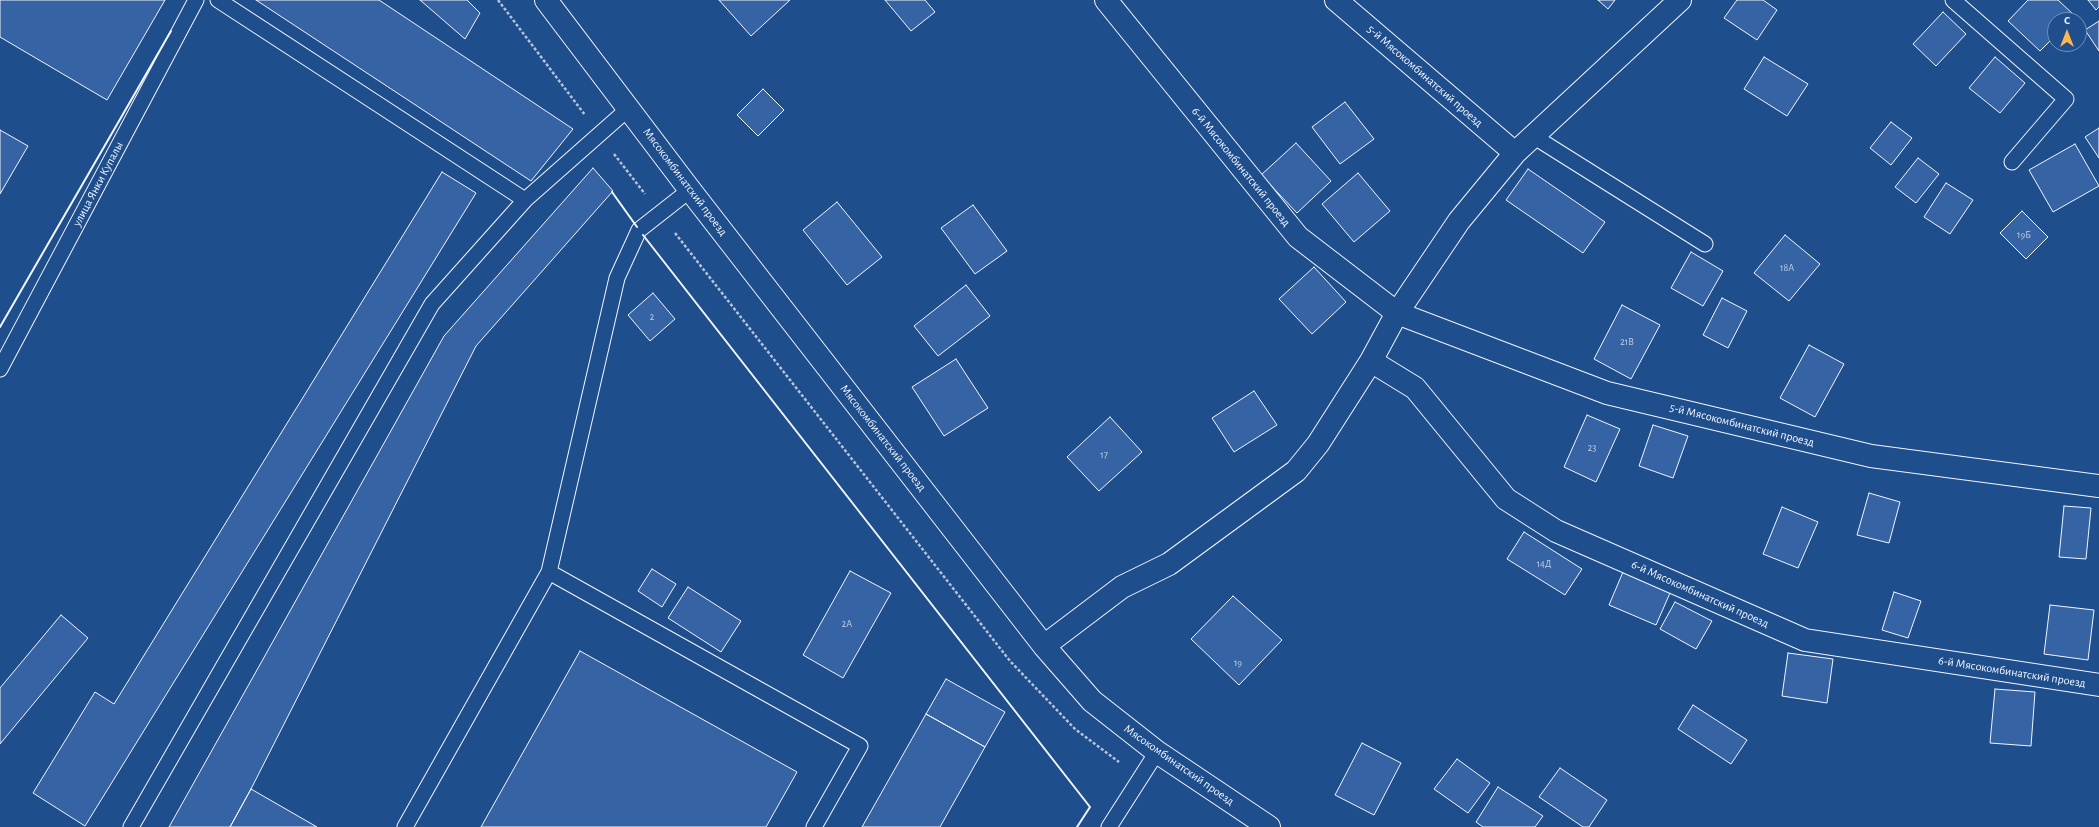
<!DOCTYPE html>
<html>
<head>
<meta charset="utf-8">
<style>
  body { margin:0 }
  #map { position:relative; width:2099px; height:827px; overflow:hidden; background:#1f4e8c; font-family:"Alegreya Sans",sans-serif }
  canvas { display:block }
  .north { position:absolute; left:2047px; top:12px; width:40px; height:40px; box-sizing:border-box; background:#1f4e8c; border:1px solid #7391ba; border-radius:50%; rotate:0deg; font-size:11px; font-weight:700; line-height:16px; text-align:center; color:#f2f6ff }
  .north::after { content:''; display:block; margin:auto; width:14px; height:18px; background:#ffb74d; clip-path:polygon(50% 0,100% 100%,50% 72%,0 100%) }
</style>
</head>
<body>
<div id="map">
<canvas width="2099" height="827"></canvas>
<div class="north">С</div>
</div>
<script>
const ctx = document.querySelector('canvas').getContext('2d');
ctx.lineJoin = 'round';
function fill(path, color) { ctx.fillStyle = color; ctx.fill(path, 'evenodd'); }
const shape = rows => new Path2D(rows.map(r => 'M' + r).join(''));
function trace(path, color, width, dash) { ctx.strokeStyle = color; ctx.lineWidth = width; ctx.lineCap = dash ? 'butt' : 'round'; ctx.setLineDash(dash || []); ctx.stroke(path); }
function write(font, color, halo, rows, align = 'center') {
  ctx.font = font + ' "Alegreya Sans",sans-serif'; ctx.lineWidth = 3; ctx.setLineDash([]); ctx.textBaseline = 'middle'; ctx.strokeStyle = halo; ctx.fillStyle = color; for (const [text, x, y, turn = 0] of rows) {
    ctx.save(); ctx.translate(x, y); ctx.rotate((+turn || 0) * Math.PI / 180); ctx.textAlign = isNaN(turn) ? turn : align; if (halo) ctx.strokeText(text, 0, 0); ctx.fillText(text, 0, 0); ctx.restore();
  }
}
const building = shape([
  [0,0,165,0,107,100,0,37,0,0],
  [256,0,379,0,573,129,531,181,256,0],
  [420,0,467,0,480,13,465,39,420,0],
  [719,0,790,0,751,36,719,0],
  [885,0,925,0,935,12,911,31,885,0],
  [1598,0,1615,0,1608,9,1598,0],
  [1737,0,1763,0,1777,10,1757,40,1724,18,1737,0],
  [2028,0,2058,0,2075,16,2070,20,2055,20,2055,36,2040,51,2008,21,2028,0],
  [2088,0,2099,0,2099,7,2096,10,2088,0],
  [1943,12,1966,34,1936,66,1913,44,1943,12],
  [2099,21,2099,51,2085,30,2099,21],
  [1764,57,1808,84,1787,116,1744,89,1764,57],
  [1995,57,2025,83,2000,113,1969,88,1995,57],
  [763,89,784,110,758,136,737,115,763,89],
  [1345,102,1374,139,1340,164,1312,127,1345,102],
  [1891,122,1912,138,1891,165,1870,148,1891,122],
  [2099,128,2099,158,2085,137,2099,128],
  [0,130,28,146,0,194,0,130],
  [1296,143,1331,181,1297,213,1261,175,1296,143],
  [2075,144,2099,186,2053,212,2029,170,2075,144],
  [1918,158,1939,174,1916,203,1895,187,1918,158],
  [593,168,613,191,476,346,251,789,230,827,169,827,444,336,593,168],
  [1528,169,1605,222,1583,253,1506,200,1528,169],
  [442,172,476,193,85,826,33,793,95,692,114,704,442,172],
  [1358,173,1390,211,1354,242,1322,204,1358,173],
  [1946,183,1973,200,1950,234,1924,217,1946,183],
  [837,202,882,257,847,285,803,230,837,202],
  [973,205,1007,251,975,274,941,228,973,205],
  [2022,211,2048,237,2026,259,2000,233,2022,211],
  [1785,235,1820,264,1789,301,1754,273,1785,235],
  [1691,252,1723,271,1703,306,1671,288,1691,252],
  [1314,267,1346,302,1312,334,1279,299,1314,267],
  [966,285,990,316,938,356,914,326,966,285],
  [653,293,675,319,650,341,628,315,653,293],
  [1722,298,1747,311,1728,348,1703,335,1722,298],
  [1622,305,1660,325,1631,379,1594,359,1622,305],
  [1809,345,1844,364,1815,417,1780,398,1809,345],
  [956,359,988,408,944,436,912,387,956,359],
  [1254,391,1277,425,1234,452,1212,418,1254,391],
  [1587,415,1620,429,1596,482,1564,467,1587,415],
  [1110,417,1142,452,1099,491,1067,457,1110,417],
  [1653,425,1688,436,1673,478,1639,466,1653,425],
  [1869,493,1900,502,1889,543,1857,535,1869,493],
  [2064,506,2091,508,2086,559,2059,557,2064,506],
  [1782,507,1818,522,1798,568,1763,554,1782,507],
  [1524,532,1582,569,1565,595,1507,559,1524,532],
  [652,569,676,584,662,607,638,591,652,569],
  [850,571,891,593,843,678,803,655,850,571],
  [1623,572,1670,593,1656,625,1609,605,1623,572],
  [688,587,741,621,721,652,668,618,688,587],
  [1894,592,1921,601,1908,638,1882,630,1894,592],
  [1233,596,1282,640,1239,685,1191,639,1233,596],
  [1675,602,1712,621,1696,649,1660,629,1675,602],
  [2050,605,2094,610,2088,660,2044,654,2050,605],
  [61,615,88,638,0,744,0,688,61,615],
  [580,651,797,772,766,827,481,827,580,651],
  [1788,653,1833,659,1827,703,1782,696,1788,653],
  [946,679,1005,712,985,747,926,714,946,679],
  [1995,689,2035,692,2031,746,1990,743,1995,689],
  [1693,705,1747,740,1731,764,1678,729,1693,705],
  [926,714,985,747,940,827,862,827,926,714],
  [1362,743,1401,763,1374,815,1335,795,1362,743],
  [1457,759,1490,783,1468,813,1434,789,1457,759],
  [1560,768,1607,800,1589,827,1583,827,1539,797,1560,768],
  [1498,787,1543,816,1535,827,1483,827,1476,822,1498,787],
  [251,789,317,827,230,827,251,789]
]);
fill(building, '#3563a3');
trace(building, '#f2f6ff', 1);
const service = shape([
  [218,0,525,200],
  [1953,0,2066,99,2012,162],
  [1533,136,1705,244],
  [0,369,196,0],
  [549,572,860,746,814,827],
  [131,827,432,304,525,200,628,109],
  [405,827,549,572,617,278,639,230,690,190],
  [1109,827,1157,752]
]);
const minor = shape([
  [546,0,690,190,1044,646,1092,701,1157,752,1269,827],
  [1106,0,1298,237,1397,313,1607,393,1871,456,2099,486],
  [1336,0,1515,153],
  [1371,361,1415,388,1506,499,1556,531,1805,640,2099,685],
  [1044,646,1122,587,1169,564,1296,471,1318,444,1371,361,1397,313,1459,221,1515,153,1680,0]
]);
trace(service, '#f2f6ff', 17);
trace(minor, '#f2f6ff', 24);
trace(shape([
  [498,0,585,115],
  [614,154,645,194],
  [675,233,1010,661,1075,729,1119,762]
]), '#b3c4dc', 2.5, [3, 2]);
trace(service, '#1f4e8c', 15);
trace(minor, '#1f4e8c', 22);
trace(shape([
  [612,192,637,227],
  [643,235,1090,807,1077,827],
  [0,327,171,31]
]), '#f2f6ff', 2);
write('10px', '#c3d1e8', null, [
  ["19Б",2024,235],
  ["18А",1787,268],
  ["2",652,317],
  ["21В",1627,342],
  ["23",1592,448],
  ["17",1104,455],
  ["14Д",1544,564],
  ["2А",847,624],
  ["19",1238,663]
]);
write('12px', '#f2f6ff', '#1f4e8c', [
  ["5-й Мясокомбинатский проезд",1425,76,41],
  ["6-й Мясокомбинатский проезд",1241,167,51],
  ["Мясокомбинатский проезд",685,182,53],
  ["улица Янки Купалы",98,184,-62],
  ["5-й Мясокомбинатский проезд",1742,425,14],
  ["Мясокомбинатский проезд",883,438,52],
  ["6-й Мясокомбинатский проезд",1700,594,24],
  ["6-й Мясокомбинатский проезд",2012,672,9],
  ["Мясокомбинатский проезд",1179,765,35]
]);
</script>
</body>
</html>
